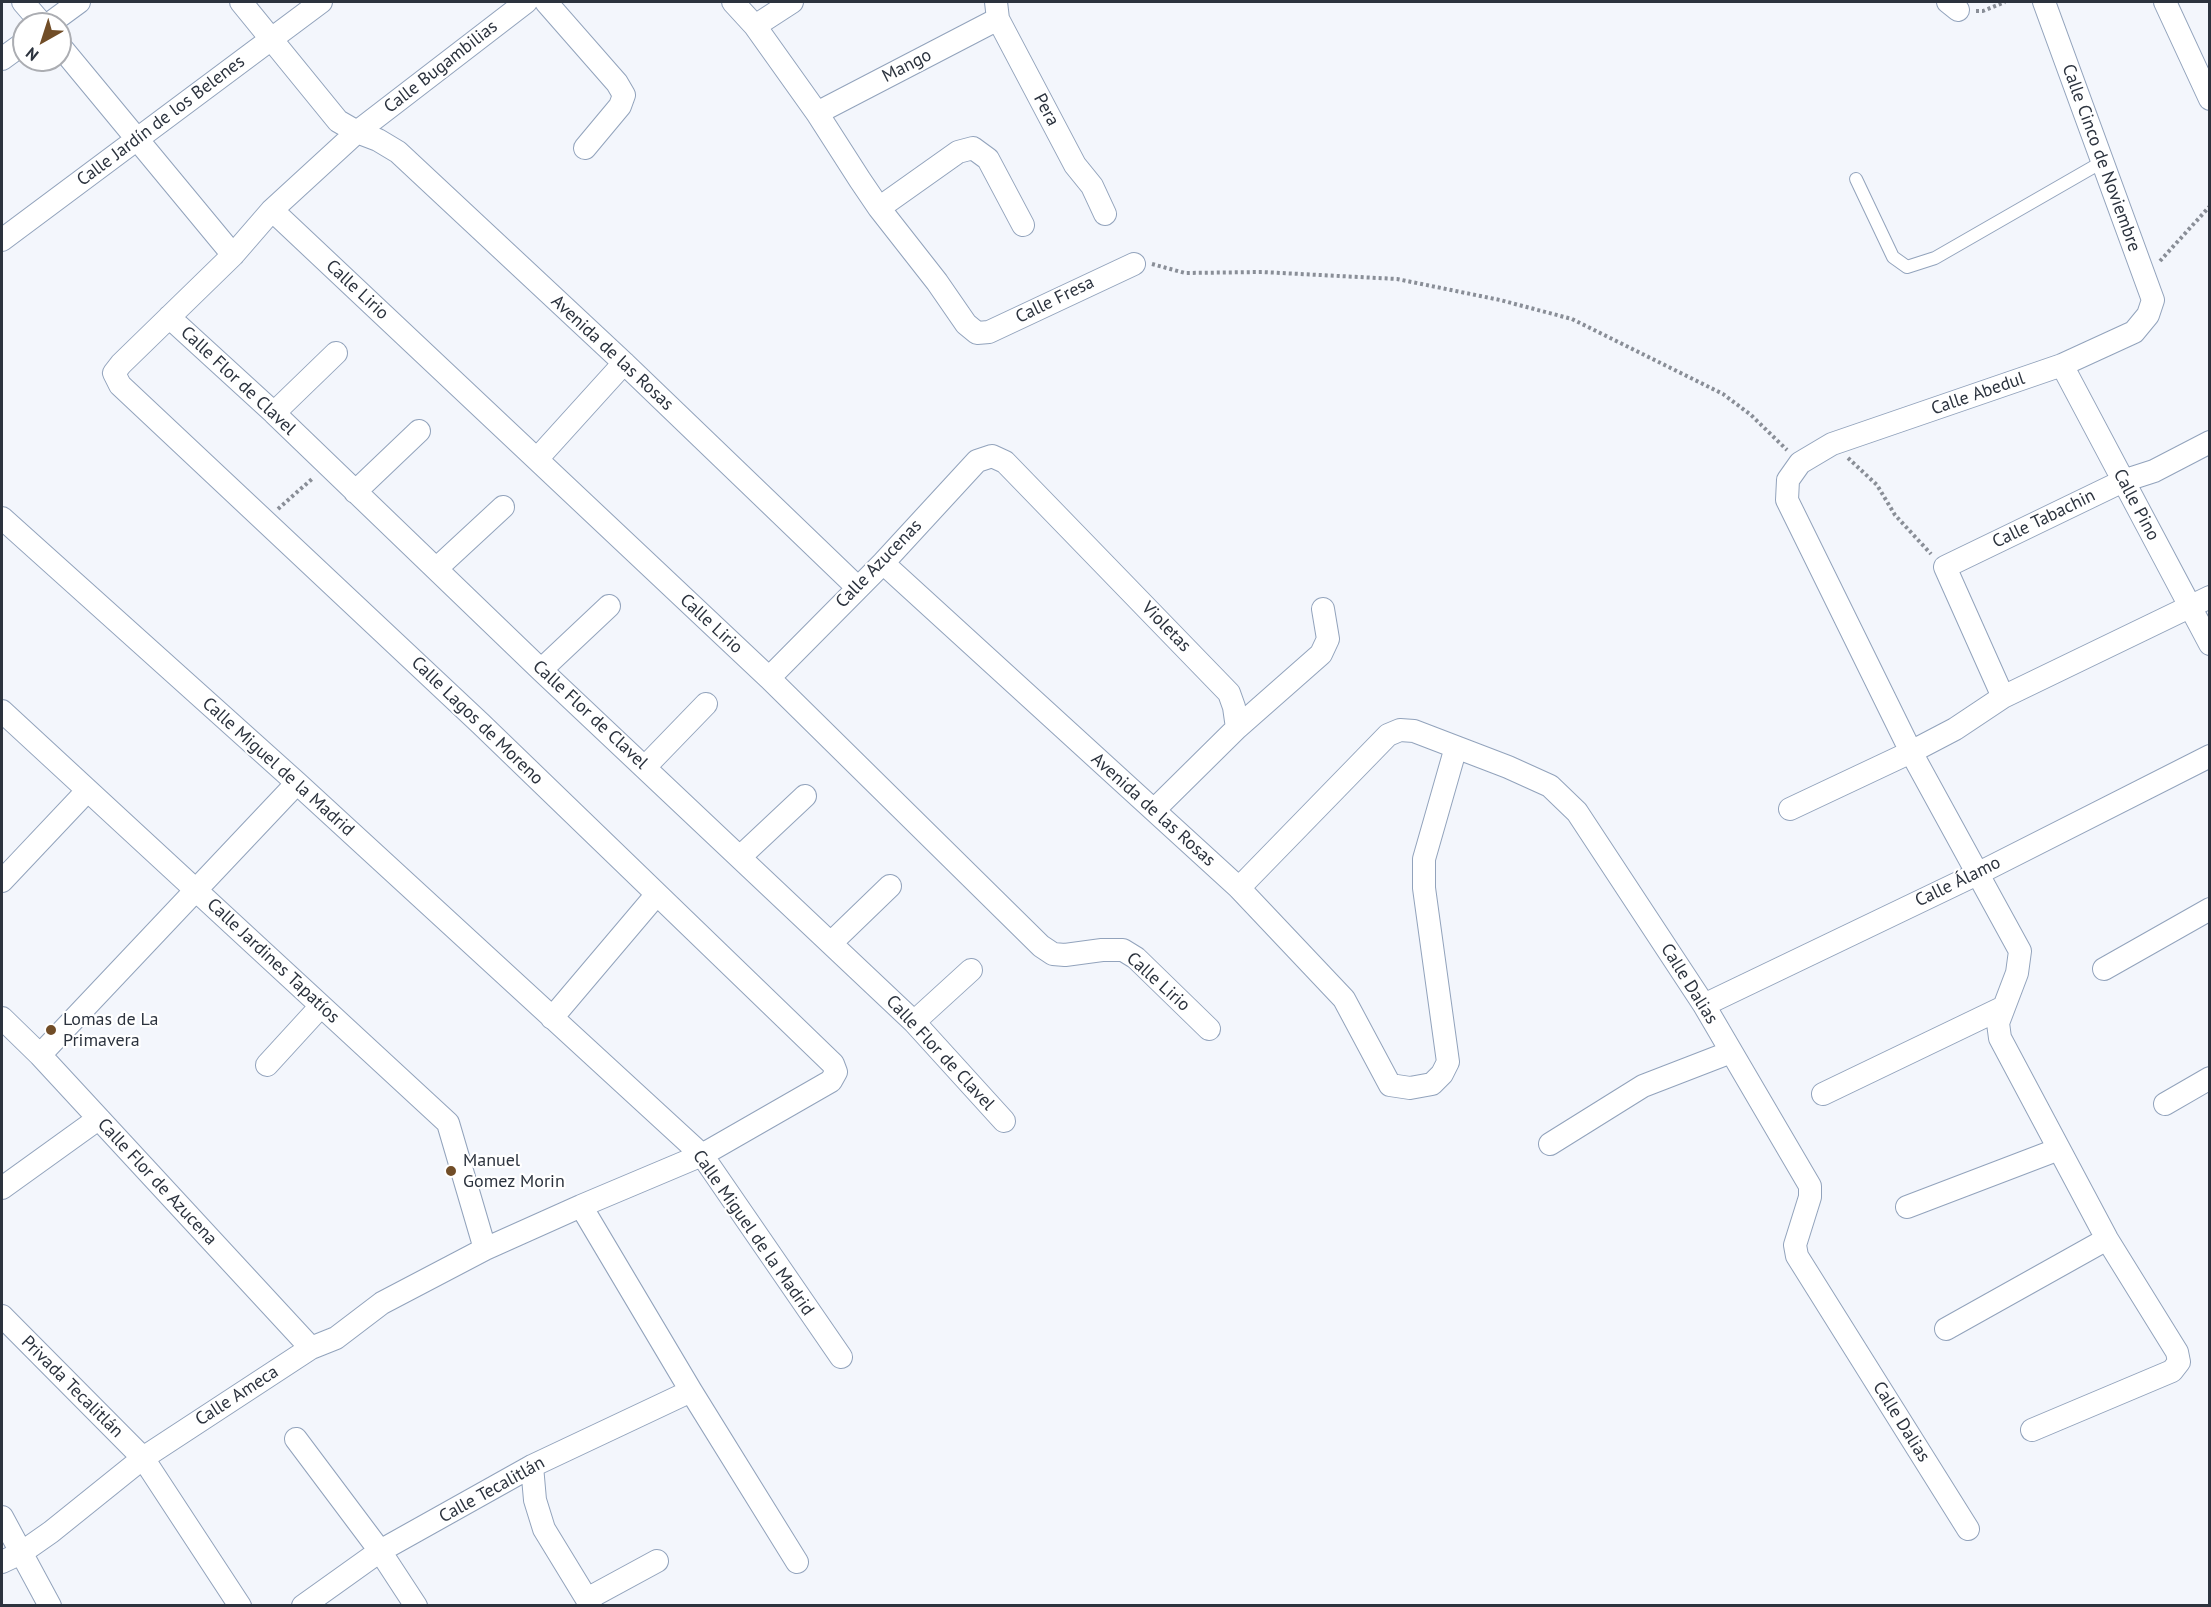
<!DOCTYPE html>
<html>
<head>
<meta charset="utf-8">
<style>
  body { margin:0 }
  #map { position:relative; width:2211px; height:1607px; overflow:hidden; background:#f3f6fc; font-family:"PT Sans",sans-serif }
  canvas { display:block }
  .frame { position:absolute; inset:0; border:3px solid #2c333e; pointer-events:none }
  .north { position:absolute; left:12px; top:12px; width:60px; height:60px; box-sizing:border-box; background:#fff; border:2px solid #abadb2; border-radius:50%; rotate:219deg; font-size:16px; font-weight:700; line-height:24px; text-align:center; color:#2c333e }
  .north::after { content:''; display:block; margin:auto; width:21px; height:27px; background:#714d27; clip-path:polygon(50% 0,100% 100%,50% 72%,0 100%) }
</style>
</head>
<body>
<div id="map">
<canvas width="2211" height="1607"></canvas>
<div class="frame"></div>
<div class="north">N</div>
</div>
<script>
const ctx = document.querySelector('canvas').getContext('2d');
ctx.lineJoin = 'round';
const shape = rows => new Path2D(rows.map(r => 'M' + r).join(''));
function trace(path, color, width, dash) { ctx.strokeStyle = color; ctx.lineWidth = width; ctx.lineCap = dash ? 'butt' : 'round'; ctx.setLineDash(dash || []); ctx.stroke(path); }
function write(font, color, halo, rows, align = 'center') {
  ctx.font = font + ' "PT Sans",sans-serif'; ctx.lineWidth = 4.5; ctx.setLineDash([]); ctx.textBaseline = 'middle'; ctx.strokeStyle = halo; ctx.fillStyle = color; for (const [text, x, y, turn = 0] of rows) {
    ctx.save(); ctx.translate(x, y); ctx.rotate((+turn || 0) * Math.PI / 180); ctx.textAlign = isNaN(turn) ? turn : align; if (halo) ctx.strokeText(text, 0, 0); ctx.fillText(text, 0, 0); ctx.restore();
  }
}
const lane = shape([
  [1856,179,1893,257,1907,267,1935,258,2102,162]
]);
const street = shape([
  [23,2,42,24],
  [241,2,338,121,357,132,378,140,398,152,624,363,857,587],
  [546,2,617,83,624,95,620,106,585,148],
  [733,2,755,26,817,113,860,180,879,208,937,282,966,324,977,333,989,332,1134,264],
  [996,2,998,19,1075,165,1092,186,1105,214],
  [1948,2,1958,10],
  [2165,2,2210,99],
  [49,24,79,2],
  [755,26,792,2],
  [60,46,233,255],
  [2,59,24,43],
  [817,113,998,19],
  [879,208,958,152,973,148,988,159,1023,225],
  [272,210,769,678,1041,946,1053,954,1065,955,1102,950,1123,950,1136,958,1209,1029],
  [2,240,321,2],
  [169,317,274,413,541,670,914,1022,1004,1121],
  [2062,365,2210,644],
  [274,413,336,353],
  [537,459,624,363],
  [355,492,419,431],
  [2,518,297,783,702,1155,841,1357],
  [883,563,1239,888,1344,999,1390,1085,1410,1088,1432,1084,1442,1074,1448,1062,1424,888,1424,859,1456,747],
  [436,569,503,507],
  [541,670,609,606],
  [769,678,883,563,977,461,992,456,1005,462,1229,693,1234,707,1237,728],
  [2003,697,1945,567,2123,481,2154,471,2210,442],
  [2,711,448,1123,485,1249],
  [645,767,706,704],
  [1790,809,1911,752,1955,729,2003,697,2210,597],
  [1154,810,1237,728,1321,654,1328,639,1323,609],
  [740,857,805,796],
  [2,881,87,791],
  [1239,888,1388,735,1400,730,1414,731,1508,767,1550,786,1577,812,1704,1005,1810,1186,1810,1197,1795,1245,1797,1256,1968,1529],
  [831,943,890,886],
  [2104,969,2210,909],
  [1704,1005,1977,874,2210,756],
  [2,1018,40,1055,311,1348],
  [552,1018,657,894],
  [914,1022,971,970],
  [40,1055,297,783],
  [267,1065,321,1006],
  [1823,1094,2004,1007],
  [2165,1104,2210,1078],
  [1550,1144,1643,1086,1731,1052],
  [2,1188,98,1119],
  [581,1206,691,1391,797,1562],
  [1907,1207,2059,1149],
  [2,1316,143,1458,240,1606],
  [1946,1329,2107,1239],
  [2032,1430,2172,1371,2179,1362,2177,1352,2107,1239,2000,1038,1998,1023,2017,973,2020,951,1911,752,1787,500,1788,480,1800,463,1832,444,2062,365,2134,332,2148,315,2153,300,2044,2],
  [296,1439,380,1551,416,1606],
  [532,1466,535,1500,544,1529,591,1606],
  [2,1517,50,1606],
  [2,1562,21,1553,51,1532,143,1458,311,1348,336,1338,382,1303,485,1249,581,1206,702,1155,831,1081,836,1072,833,1064,481,724,120,385,114,373,121,364,233,255,272,210,357,132,526,2],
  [587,1599,657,1561],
  [303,1606,380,1551,532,1466,691,1391]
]);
trace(lane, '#92a3bc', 14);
trace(street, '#92a3bc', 24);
trace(shape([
  [1976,11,1983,11,2005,2],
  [2160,261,2210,206],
  [1152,264,1185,273,1262,272,1397,279,1500,300,1572,319,1723,394,1751,415,1787,450],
  [1848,458,1877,485,1895,515,1931,554],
  [278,509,313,478]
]), '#898e97', 4, [3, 3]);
trace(lane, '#fff', 12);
trace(street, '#fff', 22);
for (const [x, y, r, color] of [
  [51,1030,6,"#714d27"],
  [451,1171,6,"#714d27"]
]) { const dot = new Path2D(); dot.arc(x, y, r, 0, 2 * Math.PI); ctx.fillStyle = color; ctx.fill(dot); trace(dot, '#fff', 2); }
write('18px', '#2c333e', '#fff', [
  ["Mango",907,66,-27],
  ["Calle Bugambilias",441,67,-38],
  ["Pera",1046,110,62],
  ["Calle Jardín de los Belenes",161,121,-37],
  ["Calle Cinco de Noviembre",2101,158,70],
  ["Calle Lirio",357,290,43],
  ["Calle Fresa",1055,300,-26],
  ["Avenida de las Rosas",612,353,43],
  ["Calle Flor de Clavel",238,381,43],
  ["Calle Abedul",1978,394,-19],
  ["Calle Pino",2136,505,62],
  ["Calle Tabachin",2044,519,-26],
  ["Calle Azucenas",879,564,-46],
  ["Calle Lirio",711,624,43],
  ["Violetas",1166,627,46],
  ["Calle Flor de Clavel",590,715,43],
  ["Calle Lagos de Moreno",477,721,44],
  ["Calle Miguel de la Madrid",278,767,42],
  ["Avenida de las Rosas",1153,810,42],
  ["Calle Álamo",1958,882,-26],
  ["Calle Jardines Tapatíos",273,961,43],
  ["Calle Lirio",1158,982,42],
  ["Calle Dalias",1689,984,58],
  ["Calle Flor de Clavel",940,1053,47],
  ["Calle Flor de Azucena",157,1182,47],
  ["Calle Miguel de la Madrid",753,1233,55],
  ["Privada Tecalitlán",72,1387,45],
  ["Calle Ameca",237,1396,-33],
  ["Calle Dalias",1901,1422,58],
  ["Calle Tecalitlán",492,1490,-29]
]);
write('18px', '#2c333e', '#fff', [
  ["Lomas de La",63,1020],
  ["Primavera",63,1041],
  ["Manuel",463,1161],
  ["Gomez Morin",463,1182]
], 'left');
</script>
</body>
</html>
